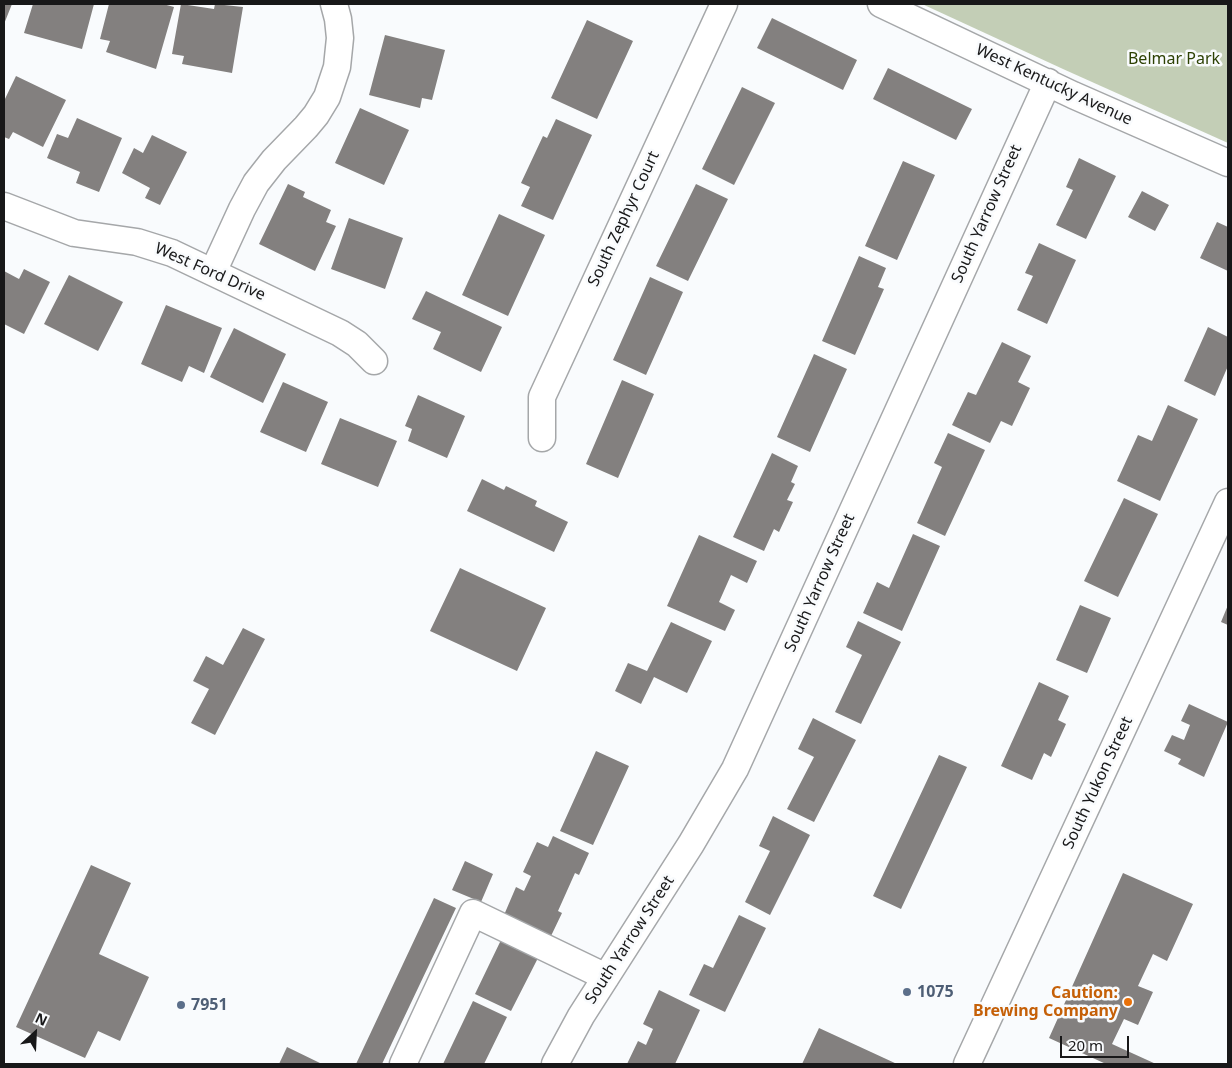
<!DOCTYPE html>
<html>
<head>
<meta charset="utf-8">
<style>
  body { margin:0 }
  #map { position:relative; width:1232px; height:1068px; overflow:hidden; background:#f9fbfd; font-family:"Noto Sans",sans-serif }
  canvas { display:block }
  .frame { position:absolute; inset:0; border:5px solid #181819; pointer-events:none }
  .north { position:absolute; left:10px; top:1008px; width:50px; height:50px; -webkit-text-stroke:4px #f9fbfd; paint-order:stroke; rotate:25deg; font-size:14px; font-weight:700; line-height:20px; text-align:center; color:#181819 }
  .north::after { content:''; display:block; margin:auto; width:18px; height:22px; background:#181819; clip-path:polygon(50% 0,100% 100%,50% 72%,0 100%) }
  .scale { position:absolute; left:1060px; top:1036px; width:69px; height:22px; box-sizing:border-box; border:2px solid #181819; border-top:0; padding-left:6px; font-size:15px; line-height:18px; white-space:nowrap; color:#181819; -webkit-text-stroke:4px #f9fbfd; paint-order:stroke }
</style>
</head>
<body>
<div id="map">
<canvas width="1232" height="1068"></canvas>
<div class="frame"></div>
<div class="north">N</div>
<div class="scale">20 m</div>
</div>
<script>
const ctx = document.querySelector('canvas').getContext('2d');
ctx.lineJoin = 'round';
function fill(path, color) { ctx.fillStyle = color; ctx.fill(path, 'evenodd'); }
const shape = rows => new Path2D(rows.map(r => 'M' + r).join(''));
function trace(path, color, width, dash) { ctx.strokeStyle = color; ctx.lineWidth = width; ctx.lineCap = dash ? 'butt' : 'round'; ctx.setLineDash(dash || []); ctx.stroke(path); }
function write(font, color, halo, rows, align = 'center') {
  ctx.font = font + ' "Noto Sans",sans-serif'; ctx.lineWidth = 5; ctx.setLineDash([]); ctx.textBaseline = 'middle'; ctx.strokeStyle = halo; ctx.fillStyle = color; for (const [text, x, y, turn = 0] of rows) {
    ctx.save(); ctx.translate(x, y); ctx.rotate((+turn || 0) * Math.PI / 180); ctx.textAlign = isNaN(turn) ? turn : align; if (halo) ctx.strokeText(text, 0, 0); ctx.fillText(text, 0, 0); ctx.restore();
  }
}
fill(shape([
  [922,4,1228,4,1228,143,1063,69]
]), '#c3ceb6');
fill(shape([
  [4,4,12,4,4,24],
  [33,4,94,4,82,49,24,33],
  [109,4,163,4,174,7,156,69,106,52,110,41,100,39],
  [181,4,214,9,215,4,243,7,232,73,182,64,184,56,172,54],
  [772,18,857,60,843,90,757,48],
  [587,20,633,41,597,119,551,98],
  [385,35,445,50,432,100,422,98,420,108,369,95],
  [888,68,972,109,956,140,873,99],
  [16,76,66,100,43,147,13,132,9,139,4,137,4,101],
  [742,87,775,103,734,185,702,169],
  [360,108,409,130,384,185,335,163],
  [77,118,122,138,99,192,76,183,80,172,47,158,57,134,68,138],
  [556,119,592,135,553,220,521,206,530,187,521,183,543,136,547,138],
  [152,135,187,152,160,205,145,198,150,188,122,173,134,148,143,153],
  [1079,158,1116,176,1086,239,1056,225,1073,190,1066,187],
  [903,161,935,175,897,260,865,246],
  [288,184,305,192,303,197,331,210,326,222,336,226,315,271,259,244],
  [696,184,728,199,688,281,656,266],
  [1142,191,1169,205,1155,231,1128,217],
  [499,214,545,235,508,316,462,295],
  [349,218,403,238,385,289,331,269],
  [1217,222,1228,227,1228,271,1200,258],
  [1039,243,1076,260,1047,324,1017,310,1033,276,1025,273],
  [859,256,886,268,878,287,884,289,855,355,822,341],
  [24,269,50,282,24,334,4,324,4,271,19,279],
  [69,275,123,302,98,351,44,324],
  [650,277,683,292,646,375,613,360],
  [426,291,502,327,481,372,433,349,441,332,412,319],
  [166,305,222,328,204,373,189,366,182,382,141,364],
  [1208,327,1228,337,1228,366,1215,396,1184,381],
  [234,328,286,354,263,403,210,377],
  [1002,342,1031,356,1018,382,1030,388,1012,426,1001,421,990,443,952,425,968,392,976,395],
  [814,354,847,369,810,452,777,437],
  [622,380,654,394,618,478,586,464],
  [283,382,328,402,306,452,260,432],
  [418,395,465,416,447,458,408,441,412,429,405,426],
  [1168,405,1198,419,1160,501,1117,481,1138,435,1152,441],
  [340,418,397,441,378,487,321,464],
  [948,433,985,450,945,536,917,523,942,467,934,463],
  [772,453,798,466,791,482,795,484,787,500,793,502,779,532,774,529,764,551,733,537],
  [482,479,504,490,506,486,537,501,535,506,568,522,554,552,467,511],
  [1124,498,1158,514,1118,597,1084,581],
  [913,534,940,546,902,631,863,613,877,582,889,588],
  [699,535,757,561,747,583,731,575,719,602,735,610,725,631,667,606],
  [460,568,546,608,517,671,430,631],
  [1080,605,1111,618,1087,673,1056,660],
  [1228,605,1228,625,1221,622],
  [858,621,901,642,861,724,835,712,862,655,846,647],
  [671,622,712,641,687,693,654,677,641,704,615,691,628,663,647,671],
  [243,628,265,639,215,735,191,723,209,689,193,681,206,656,223,665],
  [1039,682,1069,696,1058,720,1066,724,1051,757,1044,753,1032,780,1001,766],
  [1189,704,1228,722,1204,777,1178,764,1181,759,1164,751,1172,735,1184,740,1190,725,1181,721],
  [813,718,856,740,814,822,787,809,814,757,798,749],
  [596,751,629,766,593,845,560,831],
  [939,755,967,767,901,909,873,896],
  [773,816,810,835,770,915,745,902,770,851,759,846],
  [553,836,589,853,579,875,575,873,558,911,562,913,551,936,504,915,516,887,524,891,531,876,523,872,537,842,548,847],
  [465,861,493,874,481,902,452,890],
  [91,865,131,883,99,954,149,977,120,1041,98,1031,85,1058,16,1027],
  [1123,873,1193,904,1167,961,1153,954,1138,986,1153,992,1138,1025,1124,1019,1112,1044,1156,1064,1106,1064,1049,1038],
  [434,898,456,908,382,1064,356,1064],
  [739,915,766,928,725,1012,689,995,704,964,713,968],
  [501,940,538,958,511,1011,475,994],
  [659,990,700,1010,675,1064,627,1064,638,1041,646,1045,653,1029,643,1024],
  [473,1001,507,1017,484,1064,443,1064],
  [819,1028,897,1064,802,1064],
  [287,1047,322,1064,279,1064]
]), '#83807f');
const minor = shape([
  [881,4,1073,95,1228,163],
  [4,206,74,233,137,242,172,253,340,333,357,344,374,361],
  [213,272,242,209,256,183,274,160,306,127,316,115,327,97,337,67,340,38,338,19,334,4],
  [542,438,542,397,724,4],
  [403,1064,473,913,606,977],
  [555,1064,581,1016,691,844,735,769,1048,82],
  [967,1064,1228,502]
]);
trace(minor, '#a5a7a9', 29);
trace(minor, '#fff', 26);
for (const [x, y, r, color] of [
  [907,992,5,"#5c6f8a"],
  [1128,1002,5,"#e8710a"],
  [181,1005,5,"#5c6f8a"]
]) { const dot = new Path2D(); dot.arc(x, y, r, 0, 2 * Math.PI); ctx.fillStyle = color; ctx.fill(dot); trace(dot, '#f9fbfd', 2); }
write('16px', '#2d4104', '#f9fbfd', [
  ["Belmar Park",1174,59]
]);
write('16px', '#181819', '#f9fbfd', [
  ["West Kentucky Avenue",1054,85,25],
  ["South Yarrow Street",987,214,-66],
  ["South Zephyr Court",624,219,-65],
  ["West Ford Drive",210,272,24],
  ["South Yarrow Street",820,583,-66],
  ["South Yukon Street",1098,783,-65],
  ["South Yarrow Street",630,940,-57]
]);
write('bold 16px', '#4e5e75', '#f9fbfd', [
  ["1075",917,992],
  ["7951",191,1005]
], 'left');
write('bold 16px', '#c56008', '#f9fbfd', [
  ["Caution:",1118,993],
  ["Brewing Company",1118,1011]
], 'right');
</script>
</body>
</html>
